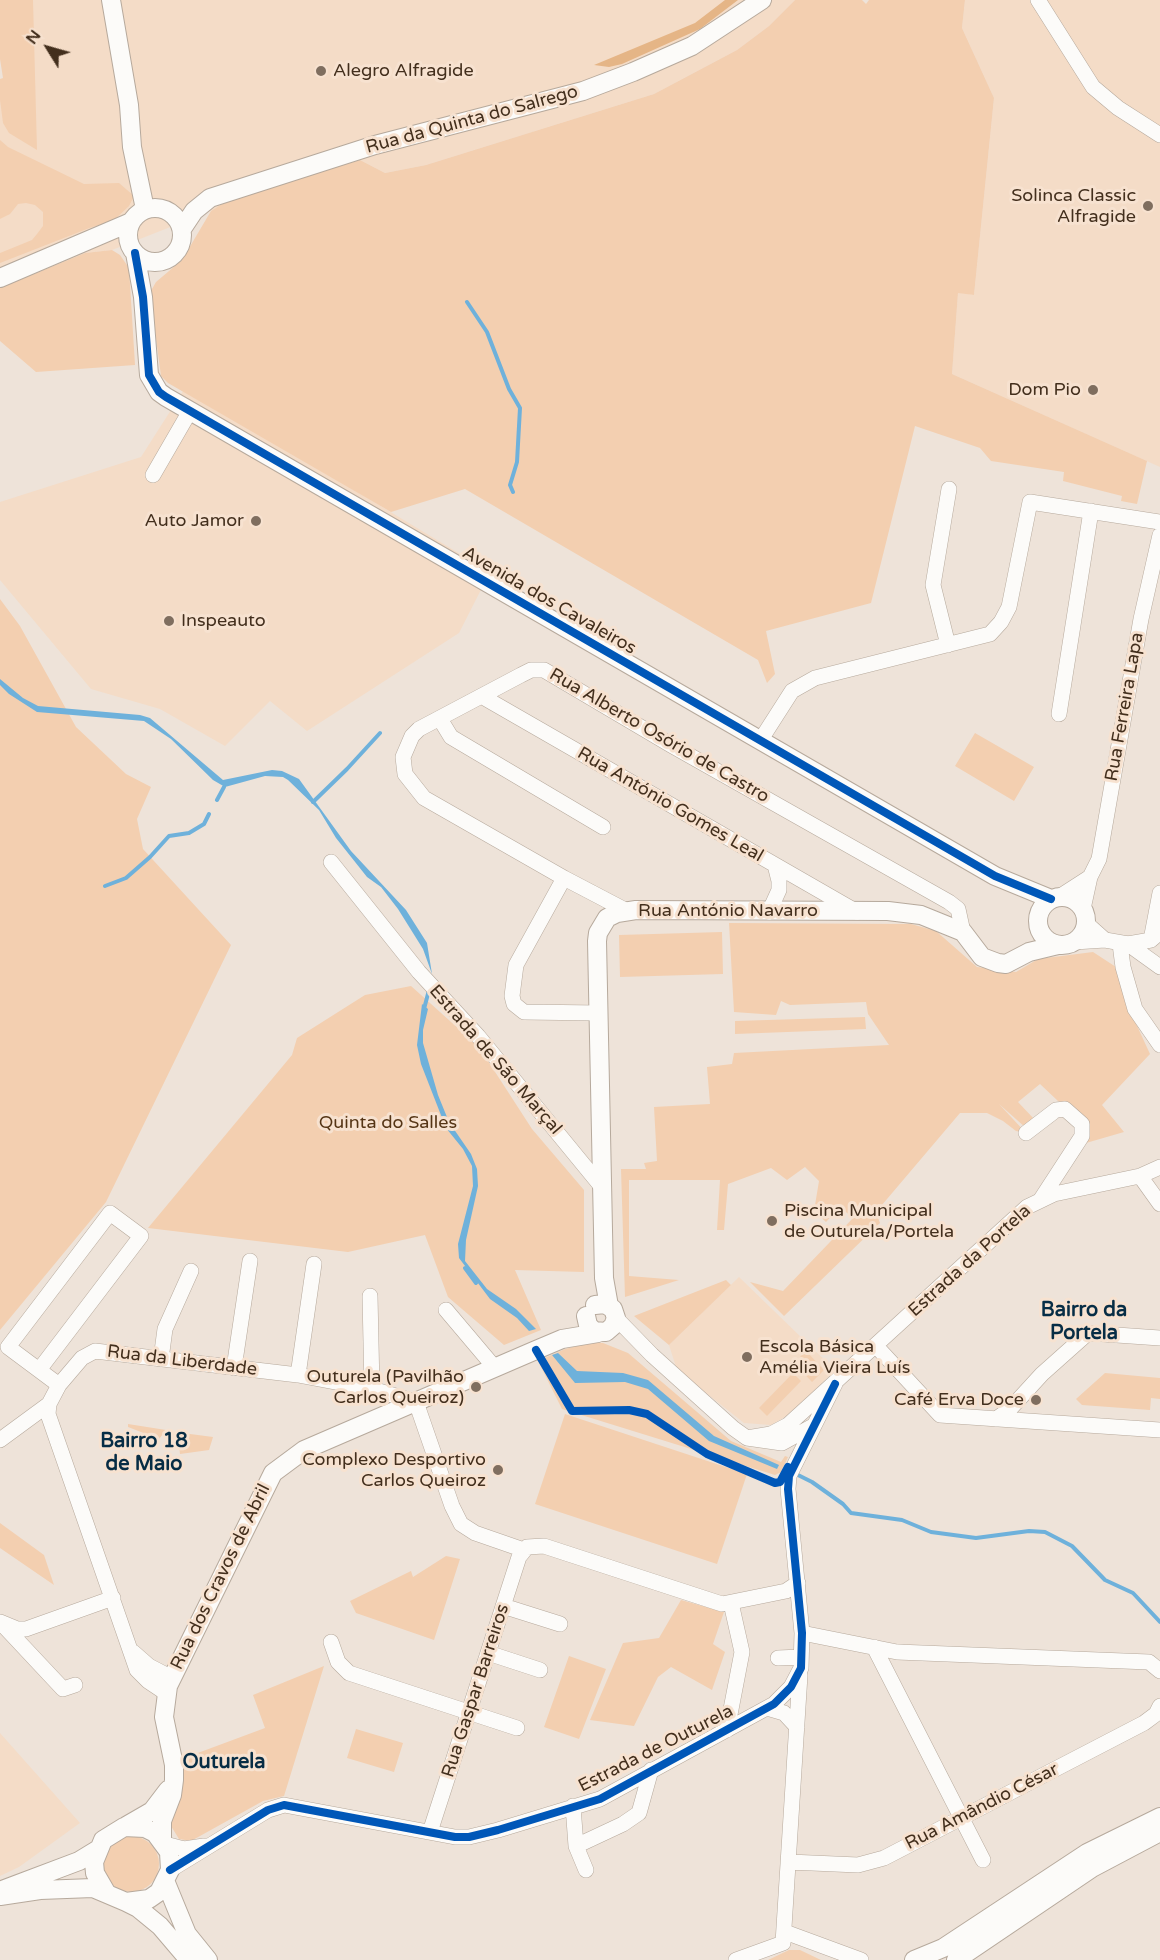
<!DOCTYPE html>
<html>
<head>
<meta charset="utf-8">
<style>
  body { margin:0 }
  #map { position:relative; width:1160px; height:1960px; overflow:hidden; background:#eee3d9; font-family:"Varela Round",sans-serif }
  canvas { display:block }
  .north { position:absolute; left:18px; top:18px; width:60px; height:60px; -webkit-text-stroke:4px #f7e2d0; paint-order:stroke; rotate:307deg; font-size:16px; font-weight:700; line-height:24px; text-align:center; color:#432f1d }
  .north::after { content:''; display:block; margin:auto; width:21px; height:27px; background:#432f1d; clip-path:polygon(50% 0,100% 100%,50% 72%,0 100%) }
</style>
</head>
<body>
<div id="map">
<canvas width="1160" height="1960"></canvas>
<div class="north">N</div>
</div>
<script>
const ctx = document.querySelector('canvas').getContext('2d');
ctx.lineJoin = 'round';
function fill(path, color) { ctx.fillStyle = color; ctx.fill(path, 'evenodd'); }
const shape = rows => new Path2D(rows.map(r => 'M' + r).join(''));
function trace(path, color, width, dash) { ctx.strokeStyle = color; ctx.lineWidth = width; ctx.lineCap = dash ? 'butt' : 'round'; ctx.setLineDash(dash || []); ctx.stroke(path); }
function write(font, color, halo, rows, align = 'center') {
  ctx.font = font + ' "Varela Round",sans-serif'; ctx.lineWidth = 6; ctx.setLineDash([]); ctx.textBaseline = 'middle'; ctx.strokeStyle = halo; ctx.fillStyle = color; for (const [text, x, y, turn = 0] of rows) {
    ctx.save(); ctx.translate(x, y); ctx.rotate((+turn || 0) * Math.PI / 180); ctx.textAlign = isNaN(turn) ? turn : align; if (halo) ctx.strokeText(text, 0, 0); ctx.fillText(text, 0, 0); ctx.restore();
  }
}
fill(shape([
  [0,0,795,0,769,26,737,50,654,94,426,165,385,173,360,160,228,200,211,211,112,250,85,253,0,288,0,81,5,80],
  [965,0,1160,0,1160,467,952,374,958,292,974,295,994,98,962,28],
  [185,388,490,572,459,633,307,731,270,701,225,746,160,709,91,689,0,580,0,502,141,457],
  [739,1277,835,1370,792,1413,771,1425,744,1423,677,1370,669,1345],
  [0,1733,80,1823,19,1867,0,1876]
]), '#f4dcc7');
fill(shape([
  [0,0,33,0,37,150,9,133,3,123,0,100,0,79,3,78,0,59],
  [795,0,862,0,866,4,869,0,965,0,962,28,994,98,974,295,958,293,952,374,1147,461,1137,504,1121,501,1122,496,1063,481,1064,472,991,461,980,448,915,426,871,603,766,631,775,674,767,683,758,660,465,489,391,512,168,383,161,376,151,301,152,289,156,282,182,260,211,211,228,200,360,160,385,173,426,165,654,94,737,50,769,26],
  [0,140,8,147,84,184,119,183,134,196,129,206,112,222,92,227,0,263,0,253,32,240,37,234,43,226,43,212,35,205,26,203,18,204,10,214,0,219],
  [112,250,120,255,129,268,135,365,36,372,0,341,0,288,85,253],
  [0,599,20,626,76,727,126,774,151,787,137,819,143,849,231,945,106,1202,0,1330],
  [975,733,1034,767,1014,801,955,766],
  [729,923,911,924,936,931,977,967,1016,972,1038,959,1093,952,1116,967,1127,1004,1150,1054,1102,1105,1124,1132,1086,1143,1068,1105,1058,1101,1040,1084,1018,1102,1035,1120,1026,1128,999,1104,1026,1133,1016,1131,1003,1121,987,1113,960,1113,876,1212,880,1223,784,1316,750,1282,783,1291,853,1218,840,1207,826,1222,814,1211,819,1181,805,1167,787,1180,771,1168,728,1184,724,1230,717,1230,720,1180,629,1180,629,1276,679,1280,625,1297,621,1169,646,1169,644,1163,657,1161,654,1107,710,1104,707,1067,732,1064,734,1053,889,1045,868,1014,866,1002,790,1005,781,1001,776,1015,734,1012],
  [722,932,723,974,620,977,619,935],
  [411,986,479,1047,532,1129,584,1190,584,1272,515,1270,541,1330,504,1345,448,1297,425,1235,348,1252,148,1228,292,1055,297,1038,365,995],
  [865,1017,866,1029,735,1034,735,1021],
  [726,1280,731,1285,669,1345,634,1316],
  [592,1342,603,1343,628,1353,731,1441,781,1462,785,1456,788,1457,781,1472,775,1475,562,1409,538,1361,565,1349],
  [806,1351,824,1370,812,1382,794,1363],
  [793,1373,801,1381,767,1416,759,1408],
  [1105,1373,1160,1378,1160,1399,1151,1398,1150,1410,1082,1405,1076,1399],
  [565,1414,747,1474,717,1564,535,1504],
  [128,1424,166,1430,159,1439,128,1427],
  [175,1432,213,1437,209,1450,180,1454,179,1445,168,1442],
  [0,1523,44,1555,54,1585,0,1548],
  [446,1556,460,1559,434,1640,356,1613,350,1601,411,1571,413,1577],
  [681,1600,724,1612,713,1644,725,1652,712,1690,671,1667,658,1677,634,1726,590,1720,623,1643,659,1638],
  [569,1656,606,1669,579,1739,544,1727],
  [324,1666,284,1796,263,1801,191,1841,179,1839,171,1826,187,1757,265,1728,253,1695],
  [356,1729,403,1743,394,1772,347,1758],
  '103 1864a28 28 0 1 1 56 0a28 28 0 1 1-56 0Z',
  [789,1950,800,1950,821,1960,768,1960]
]), '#f3cfb0');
fill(shape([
  [725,0,738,0,700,29,622,64,609,67,594,65,695,23]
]), '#e5b586');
fill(shape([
  [0,679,23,698,38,706,140,715,150,718,223,780,272,770,282,771,299,779,351,851,406,910,427,943,432,974,423,949,398,909,381,887,367,877,336,838,319,810,288,780,283,777,265,776,225,787,213,780,171,739,144,721,37,712,9,694,0,685],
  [422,1004,428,1009,423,1030,423,1043,438,1095,449,1122,471,1154,477,1169,478,1186,466,1240,465,1261,487,1289,516,1309,536,1329,529,1331,517,1318,490,1299,459,1258,458,1244,473,1186,472,1166,463,1149,446,1128,421,1064,417,1045],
  [558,1353,577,1371,623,1373,648,1380,714,1436,779,1465,777,1469,709,1441,648,1389,625,1382,575,1383,552,1355]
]), '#6eb1db');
trace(shape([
  [467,302,487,332,509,389,520,408,517,462,510,485,513,492],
  [217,800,224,787],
  [313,802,347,769,380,733],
  [105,886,126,878,150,857,169,836,189,833,204,824,209,814],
  [424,1009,429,990],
  [465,1268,476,1283],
  [798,1475,812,1482,843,1504,851,1513,902,1520,931,1532,976,1538,1029,1531,1045,1532,1072,1546,1105,1580,1133,1593,1160,1622]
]), '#6eb1db', 4);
const minor = shape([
  [1038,0,1093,87,1118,108,1160,135],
  [153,475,190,411],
  [948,645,933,585,949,489],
  [483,697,857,912],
  [1059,714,1091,511],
  [440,719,451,737,603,827],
  [760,741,792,691,815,678,990,634,1001,622,1009,607,1030,502,1160,522],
  [331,862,419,972,478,1036,601,1186],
  [564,878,516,965,512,996,514,1004,524,1012,598,1013],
  [1059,897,1090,877],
  [1083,909,1090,877,1099,859,1141,619,1160,535],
  [627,911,564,878,424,798,405,774,403,757,412,736,419,729,521,675,531,670,544,670,671,745,949,902,958,909,963,932],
  [769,912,779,890,779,881,775,865],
  [1086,923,1105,940],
  [1151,940,1160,893],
  [1074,942,1105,940,1128,944,1151,940,1160,932],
  [1120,944,1123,967,1135,1009,1160,1045],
  [1128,944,1160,967],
  [1026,1133,1056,1110,1065,1109,1082,1124,1082,1136,1041,1199],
  [1140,1176,1160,1204],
  [370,1296,372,1389],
  [446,1310,495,1368],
  [616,1318,652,1355,733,1428,747,1438,782,1443,811,1427],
  [876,1346,940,1415,1160,1430],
  [161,1359,165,1329,191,1271],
  [234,1368,250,1261],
  [39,1370,141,1236,110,1213,8,1347,59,1385],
  [298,1375,314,1264],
  [996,1419,1010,1409,1042,1374,1088,1333,1160,1338],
  [747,1438,771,1434,788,1425,1027,1207,1054,1194,1140,1176,1160,1167],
  [0,1440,49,1404],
  [503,1606,560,1624],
  [0,1622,17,1629,26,1629,113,1598],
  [2,1624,63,1689,75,1685],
  [802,1633,897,1652,1149,1662,1160,1671],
  [331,1642,338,1662,349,1673,517,1728],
  [874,1647,983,1860],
  [133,1652,149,1666,172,1678],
  [488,1653,540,1670],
  [778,1658,801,1657],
  [166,1693,148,1681,137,1670,48,1414,49,1404,59,1385,82,1358,95,1351,298,1375,372,1389,416,1402,452,1506,461,1524,475,1533,524,1550],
  [767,1708,784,1713,797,1727],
  [727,1730,742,1652,731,1603],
  [573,1806,576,1846,586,1870],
  [430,1832,519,1557,527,1547,544,1546,722,1604,786,1591,798,1583],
  [165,1844,184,1849,204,1846],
  [576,1846,623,1824,639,1813,651,1770],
  [789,1862,858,1865,884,1858,1144,1723,1156,1714,1160,1706],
  [170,1870,268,1810,284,1805,455,1837,469,1837,498,1830,600,1799,774,1704,791,1687,801,1668,802,1633,788,1489,789,1476,835,1384],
  [785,1932,861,1960],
  [736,1960,783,1943,800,1675]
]);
const tertiary = shape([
  [111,0,129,105,132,147,145,209],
  '128 235a27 27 0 1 1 54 0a27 27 0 1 1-54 0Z',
  [182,229,194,211,210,198,375,145,583,91,633,72,692,46,762,0],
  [135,253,143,297,149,375,159,392,166,397,995,876,1051,899],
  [0,278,131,222],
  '1038 921a24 24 0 1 1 48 0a24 24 0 1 1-48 0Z',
  [609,1306,604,1278,597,941,598,933,607,918,617,913,636,910,888,911,921,915,963,932,982,957,998,963,1006,964,1029,952,1058,945],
  [586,1316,588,1325,594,1331,606,1332,613,1326,616,1318,613,1309,605,1304,595,1305],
  [126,1826,152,1811,168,1790],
  [162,1840,162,1821,172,1795,174,1780,174,1765,164,1717,168,1686,273,1473,304,1450,536,1350,562,1339,598,1333],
  [166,1883,187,1934,208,1960],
  [2,1890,79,1861,97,1850],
  [0,1896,40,1890,93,1888,126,1902,149,1899,159,1892,170,1870,169,1852,155,1833,145,1828,124,1827,103,1840,94,1862,95,1873,106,1892],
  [126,1902,138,1908,160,1926,189,1960],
  [914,1960,943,1948,1087,1853,1160,1817],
  [956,1960,1092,1868,1160,1832]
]);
trace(minor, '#b6a99c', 16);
trace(tertiary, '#b6a99c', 20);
trace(minor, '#fcfbf9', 15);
trace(tertiary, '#fcfbf9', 18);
trace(shape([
  [135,253,143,297,149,375,159,392,166,397,995,876,1051,899],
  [536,1350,572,1411,629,1410,647,1414,707,1454,775,1483,780,1482,788,1467],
  [170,1870,268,1810,284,1805,455,1837,469,1837,498,1830,600,1799,774,1704,791,1687,801,1668,802,1633,788,1489,789,1476,835,1384]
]), '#0057b8', 8);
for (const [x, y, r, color] of [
  [321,71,6,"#7f6e5f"],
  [1148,206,6,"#7f6e5f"],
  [1093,390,6,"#7f6e5f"],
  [256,521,6,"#7f6e5f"],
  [169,621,6,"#7f6e5f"],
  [772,1221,6,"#7f6e5f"],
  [747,1357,6,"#7f6e5f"],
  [476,1387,6,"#7f6e5f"],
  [1036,1400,6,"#7f6e5f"],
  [498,1470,6,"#7f6e5f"]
]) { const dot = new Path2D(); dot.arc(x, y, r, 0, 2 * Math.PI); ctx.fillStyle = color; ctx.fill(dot); trace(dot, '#f7e2d0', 2); }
write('18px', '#432f1d', '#f7e2d0', [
  ["Alegro Alfragide",333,71,"left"],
  ["Solinca Classic",1136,196],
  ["Alfragide",1136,217],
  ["Dom Pio",1081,390],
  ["Auto Jamor",244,521],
  ["Inspeauto",181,621,"left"],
  ["Piscina Municipal",784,1211,"left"],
  ["de Outurela/Portela",784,1232,"left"],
  ["Escola Básica",759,1347,"left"],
  ["Amélia Vieira Luís",759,1368,"left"],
  ["Outurela (Pavilhão",464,1377],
  ["Carlos Queiroz)",464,1398],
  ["Café Erva Doce",1024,1400],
  ["Complexo Desportivo",486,1460],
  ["Carlos Queiroz",486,1481]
], 'right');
write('18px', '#432f1d', '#f7e2d0', [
  ["Rua da Quinta do Salrego",472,120,-15],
  ["Avenida dos Cavaleiros",549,601,30],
  ["Rua Ferreira Lapa",1125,707,-80],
  ["Rua Alberto Osório de Castro",659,736,30],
  ["Rua António Gomes Leal",670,805,30],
  ["Rua António Navarro",728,911],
  ["Estrada de São Marçal",495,1060,49],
  ["Estrada da Portela",970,1261,-42],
  ["Rua da Liberdade",182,1361,7],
  ["Rua dos Cravos de Abril",221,1577,-64],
  ["Rua Gaspar Barreiros",476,1691,-72],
  ["Estrada de Outurela",656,1749,-27],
  ["Rua Amândio César",982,1807,-27]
]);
write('18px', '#553515', '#f7e2d0', [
  ["Quinta do Salles",388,1123]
]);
write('bold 20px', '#072d45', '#f7e2d0', [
  ["Bairro da",1084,1311],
  ["Portela",1084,1334],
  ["Bairro 18",144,1442],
  ["de Maio",144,1465],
  ["Outurela",224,1763]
]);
</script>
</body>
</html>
